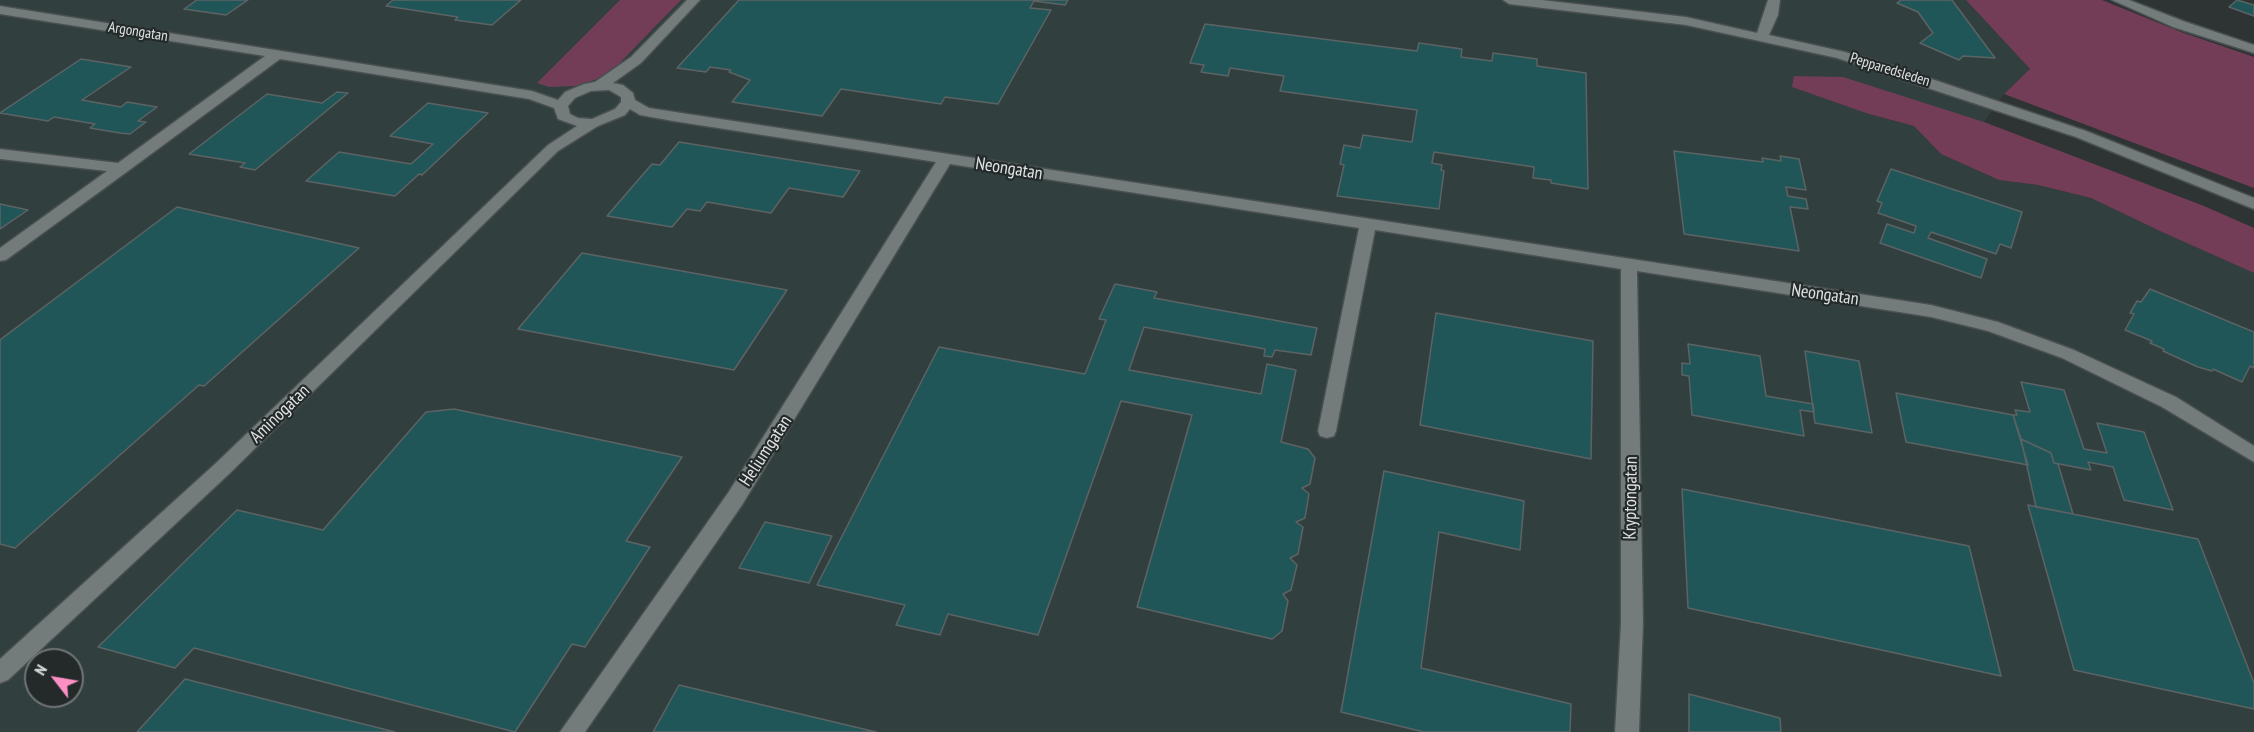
<!DOCTYPE html>
<html>
<head>
<meta charset="utf-8">
<style>
  body { margin:0 }
  #map { position:relative; width:2254px; height:732px; overflow:hidden; background:#2e3434; font-family:"PT Sans Narrow",sans-serif }
  canvas { display:block }
  .north { position:absolute; left:24px; top:648px; width:60px; height:60px; box-sizing:border-box; background:#242a2a; border:2px solid #6f7474; border-radius:50%; rotate:301deg; font-size:16px; font-weight:700; line-height:24px; text-align:center; color:#dfe3e3 }
  .north::after { content:''; display:block; margin:auto; width:21px; height:27px; background:#fc8fc3; clip-path:polygon(50% 0,100% 100%,50% 72%,0 100%) }
</style>
</head>
<body>
<div id="map">
<canvas width="2254" height="732"></canvas>
<div class="north">N</div>
</div>
<script>
const ctx = document.querySelector('canvas').getContext('2d');
ctx.lineJoin = 'round';
function fill(path, color) { ctx.fillStyle = color; ctx.fill(path, 'evenodd'); }
const shape = rows => new Path2D(rows.map(r => 'M' + r).join(''));
function trace(path, color, width, dash) { ctx.strokeStyle = color; ctx.lineWidth = width; ctx.lineCap = dash ? 'butt' : 'round'; ctx.setLineDash(dash || []); ctx.stroke(path); }
function write(font, color, halo, rows, align = 'center') {
  ctx.font = font + ' "PT Sans Narrow",sans-serif'; ctx.lineWidth = 4.5; ctx.setLineDash([]); ctx.textBaseline = 'middle'; ctx.strokeStyle = halo; ctx.fillStyle = color; for (const [text, x, y, turn = 0] of rows) {
    ctx.save(); ctx.translate(x, y); ctx.rotate((+turn || 0) * Math.PI / 180); ctx.textAlign = isNaN(turn) ? turn : align; if (halo) ctx.strokeText(text, 0, 0); ctx.fillText(text, 0, 0); ctx.restore();
  }
}
fill(shape([
  [0,0,1966,0,2030,69,2004,94,1984,122,1939,109,1869,114,1914,126,1941,154,1999,180,2038,185,2091,198,2162,232,2254,273,2254,732,0,732],
  [36,660,72,660,72,696,36,696]
]), '#323f3f');
fill(shape([
  [620,0,681,0,608,75,577,86,549,87,537,83],
  [1966,0,2102,0,2181,32,2254,57,2254,188,2004,94,2030,69],
  [1794,76,1843,77,1984,122,2204,206,2254,228,2254,273,2162,232,2091,198,2038,185,1999,180,1941,154,1914,126,1869,114,1792,87]
]), '#733d57');
const building = shape([
  [197,0,248,0,226,15,184,9,197,0],
  [393,0,521,0,492,25,455,20,458,17,386,6,393,0],
  [739,0,1068,0,1065,5,1034,1,1030,8,1051,10,998,104,945,97,941,104,841,89,822,116,732,102,750,80,729,72,731,70,710,67,706,72,677,68,739,0],
  [1901,0,1952,0,1995,58,1963,56,1959,60,1920,43,1933,33,1918,12,1897,3,1901,0],
  [2237,0,2254,5,2254,16,2229,7,2237,0],
  [1205,24,1417,51,1419,43,1462,49,1461,57,1492,61,1493,53,1537,59,1537,66,1586,73,1588,189,1551,183,1551,180,1533,178,1534,167,1434,152,1432,163,1442,165,1441,170,1444,171,1439,209,1337,196,1344,165,1340,164,1344,145,1360,148,1363,135,1412,142,1417,110,1280,91,1284,76,1230,68,1228,76,1201,72,1204,65,1190,63,1205,24],
  [81,59,131,67,82,100,121,107,127,102,157,107,138,121,146,122,130,134,120,133,90,128,95,124,54,117,48,121,0,113,81,59],
  [337,92,348,93,255,170,240,167,245,163,189,154,267,94,322,103,337,92],
  [428,103,488,113,422,175,419,174,395,196,306,181,339,152,411,164,433,144,390,136,428,103],
  [679,142,860,171,843,197,789,188,771,213,707,202,700,211,687,209,672,227,607,216,652,164,660,165,679,142],
  [1674,151,1763,162,1762,158,1781,161,1780,156,1799,159,1806,190,1786,187,1788,196,1806,199,1808,209,1790,207,1799,251,1684,234,1674,151],
  [1891,169,2022,212,2011,248,2000,244,1996,254,1931,232,1928,238,1987,259,1981,278,1880,243,1887,224,1914,233,1916,226,1878,213,1882,203,1877,201,1891,169],
  [0,204,28,210,0,229,0,204],
  [177,207,359,248,204,386,199,385,15,548,0,544,0,340,177,207],
  [582,253,787,290,734,370,518,329,582,253],
  [1115,284,1157,292,1154,298,1317,328,1311,355,1275,350,1272,357,1264,356,1265,349,1144,327,1129,370,1261,394,1267,364,1296,370,1281,442,1308,449,1315,458,1310,484,1302,488,1309,494,1305,518,1296,522,1303,527,1298,554,1290,558,1297,565,1291,590,1283,594,1288,601,1282,631,1272,639,1137,607,1192,415,1121,401,1038,635,948,614,940,635,896,625,905,605,817,585,939,347,1085,374,1106,320,1099,319,1115,284],
  [2150,289,2254,332,2254,368,2250,366,2242,382,2213,369,2212,371,2198,367,2163,351,2164,349,2150,343,2152,341,2125,330,2134,314,2130,313,2137,301,2141,302,2150,289],
  [1436,313,1593,341,1591,459,1420,425,1436,313],
  [1688,344,1760,356,1766,396,1813,404,1814,412,1800,410,1804,436,1692,415,1689,376,1682,375,1682,363,1690,364,1688,344],
  [1805,351,1859,361,1872,433,1815,423,1805,351],
  [2021,382,2064,390,2084,449,2107,453,2097,423,2144,432,2173,510,2124,500,2113,467,2088,462,2091,470,2054,463,2051,453,2021,439,2013,415,2017,415,2015,410,2030,412,2021,382],
  [1896,393,2013,415,2028,465,1906,442,1896,393],
  [454,409,682,457,626,541,650,547,585,647,572,644,515,732,194,648,175,668,98,647,237,510,323,530,426,412,454,409],
  [2021,439,2051,453,2054,463,2058,464,2073,514,2036,507,2021,439],
  [1384,471,1524,501,1520,550,1439,532,1421,668,1571,704,1570,732,1424,732,1341,712,1384,471],
  [1682,489,1969,546,2001,676,1688,608,1682,489],
  [2028,505,2198,539,2254,683,2254,709,2074,670,2028,505],
  [765,522,832,536,809,583,739,568,765,522],
  [185,679,395,732,137,732,185,679],
  [679,685,876,732,653,732,679,685],
  [1689,694,1780,718,1781,732,1689,732,1689,694]
]);
fill(building, '#215658');
trace(building, '#5d6364', 1.5);
const minor = shape([
  [687,0,700,0,641,63,613,83,623,85,633,93,635,100,649,108,1931,305,1998,322,2074,350,2176,397,2254,446,2254,462,2162,407,2062,358,1988,331,1931,317,1637,271,1643,623,1639,732,1615,732,1621,623,1621,269,1375,230,1336,431,1334,436,1327,438,1320,436,1318,431,1359,228,950,164,742,505,585,732,560,732,728,493,936,162,673,121,640,115,630,109,625,115,598,126,558,151,229,474,8,680,0,683,0,659,215,464,548,145,577,126,558,119,554,108,529,99,280,59,128,171,6,260,0,261,0,248,107,171,0,159,0,149,118,163,265,56,0,14,0,6,532,91,558,100,565,92,584,84,595,82,631,57,687,0],
  [609,90,621,97,621,102,615,109,592,119,578,118,570,114,568,106,575,98,591,91,609,90],
  [1503,0,1542,0,1686,17,1757,33,1768,0,1780,0,1778,15,1769,35,1845,52,1896,67,2086,131,2254,198,2254,209,2076,137,1837,58,1686,25,1509,4,1503,0],
  [2112,0,2129,0,2183,21,2254,45,2254,53,2173,27,2112,0]
]);
trace(minor, '#4a4f50', 3);
fill(minor, '#747b7b');
write('15px', '#dfe3e3', '#242a2a', [
  ["Argongatan",138,32,9],
  ["Pepparedsleden",1890,70,17]
]);
write('18px', '#dfe3e3', '#242a2a', [
  ["Neongatan",1009,169,9],
  ["Neongatan",1825,295,8],
  ["Aminogatan",280,414,-44],
  ["Heliumgatan",766,451,-57],
  ["Kryptongatan",1631,498,-89]
]);
</script>
</body>
</html>
